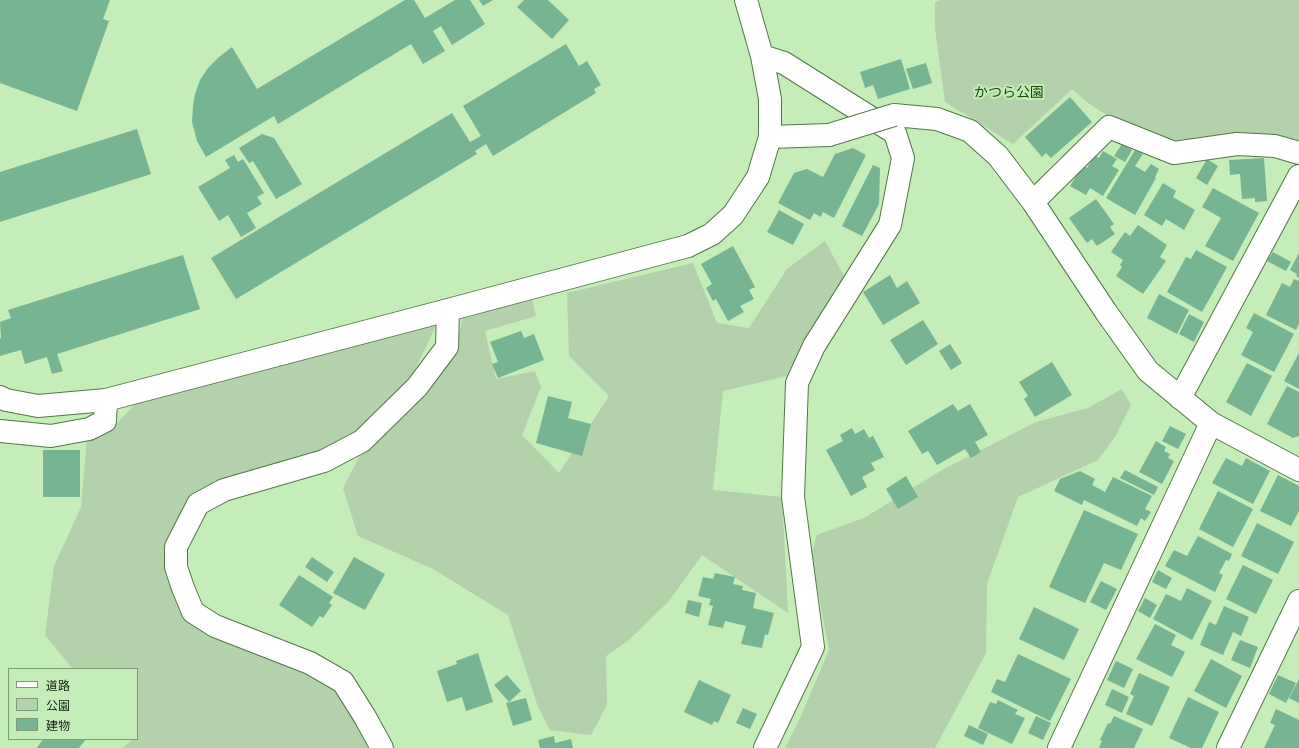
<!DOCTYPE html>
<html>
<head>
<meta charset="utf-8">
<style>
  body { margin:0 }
  #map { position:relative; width:1299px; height:748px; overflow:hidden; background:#c4edb8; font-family:Roboto,"Noto Sans JP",sans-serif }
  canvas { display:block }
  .legend { position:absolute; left:8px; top:668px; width:130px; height:72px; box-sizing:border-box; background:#c4edb8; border:1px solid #7d9b74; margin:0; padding:5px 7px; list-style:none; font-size:12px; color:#12210d }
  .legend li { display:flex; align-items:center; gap:8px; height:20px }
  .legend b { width:20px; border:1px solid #7d9b74 }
</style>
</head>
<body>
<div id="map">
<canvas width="1299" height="748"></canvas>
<ul class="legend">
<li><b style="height:5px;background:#fff"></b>道路</li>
<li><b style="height:11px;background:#b3d1aa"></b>公園</li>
<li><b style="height:11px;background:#77b491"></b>建物</li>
</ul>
</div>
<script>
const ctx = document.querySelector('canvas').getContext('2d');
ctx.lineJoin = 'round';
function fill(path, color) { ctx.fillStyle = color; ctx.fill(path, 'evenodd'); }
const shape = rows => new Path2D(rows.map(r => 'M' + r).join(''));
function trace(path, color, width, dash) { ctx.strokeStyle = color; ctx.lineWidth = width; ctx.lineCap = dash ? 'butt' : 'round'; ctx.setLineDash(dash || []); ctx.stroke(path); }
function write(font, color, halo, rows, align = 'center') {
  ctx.font = font + ' Roboto,"Noto Sans JP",sans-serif'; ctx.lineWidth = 4; ctx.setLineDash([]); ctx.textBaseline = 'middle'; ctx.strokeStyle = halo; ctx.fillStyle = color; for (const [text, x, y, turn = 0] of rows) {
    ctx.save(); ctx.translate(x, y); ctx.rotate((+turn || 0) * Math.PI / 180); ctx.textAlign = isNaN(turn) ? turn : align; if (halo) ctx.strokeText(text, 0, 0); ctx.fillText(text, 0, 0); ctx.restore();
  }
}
fill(shape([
  [940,0,1299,0,1299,142,1176,143,1108,116,1088,103,1072,89,1013,144,945,102,935,28,935,2],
  [825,241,844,276,787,376,723,391,713,490,782,497,788,613,702,555,669,601,629,640,606,656,607,705,591,735,550,730,538,707,508,615,433,569,358,536,343,488,364,448,456,351,462,319,532,299,536,316,485,331,496,379,535,371,541,387,522,435,559,473,609,396,569,356,567,293,693,263,717,323,749,328,787,269],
  [437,324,409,382,371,429,327,452,209,485,175,522,169,565,184,616,315,673,337,691,374,748,122,748,131,741,130,739,137,739,137,669,73,669,45,635,54,566,81,507,87,439,108,433,135,404],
  [1122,389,1131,405,1115,437,1098,460,1018,497,987,584,986,653,935,748,785,748,801,716,829,650,811,555,817,535,864,518,942,470,1036,422,1088,408]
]), '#b3d1aa');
fill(shape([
  [0,0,110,0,103,19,109,21,77,111,0,83],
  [405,0,414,0,425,18,455,0,470,0,485,24,452,45,441,26,433,31,445,51,423,64,411,44,278,124,274,116,206,157,197,141,192,122,193,106,195,94,200,80,208,68,219,57,232,47,257,89],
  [479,0,493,0,483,6],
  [524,0,548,0,569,20,552,39,517,7],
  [566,44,579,66,587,61,601,85,594,89,596,93,493,156,486,144,475,151,477,154,236,299,211,258,452,113,470,142,481,136,463,106],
  [901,59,910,89,878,99,873,85,865,88,860,72],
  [926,63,932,83,913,89,906,69],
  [1070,97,1092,122,1051,158,1046,153,1042,157,1025,137],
  [137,129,151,174,0,222,0,172],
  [262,134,274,138,302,184,276,199,253,161,249,163,239,148],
  [1122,144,1132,150,1125,162,1114,156],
  [853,148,866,155,834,218,823,212,821,217,814,213,810,220,778,203,794,173,807,169,823,177,835,154],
  [1135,150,1143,154,1135,166,1145,172,1151,164,1159,169,1155,177,1156,178,1135,215,1106,198],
  [1103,151,1117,159,1112,166,1119,170,1103,196,1090,188,1086,195,1070,186,1083,165,1087,168,1094,155,1099,158],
  [234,155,238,162,243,159,264,193,257,197,262,204,247,213,256,228,241,237,228,215,219,221,198,187,230,168,225,160],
  [1264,158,1267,201,1255,202,1255,198,1242,199,1240,174,1230,175,1229,160],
  [1207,159,1218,166,1207,185,1196,178],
  [873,165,880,168,879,204,862,236,842,226],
  [1163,183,1176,191,1173,197,1195,210,1184,230,1166,219,1162,226,1144,215],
  [1213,188,1259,213,1233,261,1205,246,1221,218,1202,207],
  [1096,199,1114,224,1110,227,1115,234,1097,246,1092,239,1087,243,1069,218],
  [779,210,804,224,793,245,767,232],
  [1138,225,1167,245,1160,257,1166,261,1143,294,1116,276,1122,267,1120,265,1123,260,1111,252,1125,232,1130,236],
  [733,246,755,287,749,290,754,299,740,306,744,312,728,321,716,299,713,301,706,288,712,284,701,264],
  [1196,250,1227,267,1202,312,1167,292,1186,257,1191,259],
  [1273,252,1291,262,1286,271,1267,261],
  [1299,253,1299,278,1296,276,1297,274,1290,270],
  [183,255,200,309,57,354,63,371,52,374,47,357,25,364,21,350,0,356,0,339,1,338,0,322,11,318,8,310],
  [890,275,897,288,907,281,920,303,883,325,863,292],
  [1294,279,1299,281,1299,324,1296,330,1266,315,1282,283,1290,287],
  [1159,294,1189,310,1177,334,1147,318],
  [1254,313,1294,334,1274,372,1241,355,1253,332,1246,328],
  [1189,314,1204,322,1194,342,1179,334],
  [923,320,938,344,906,365,890,340],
  [521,331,524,338,534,334,544,360,498,378,492,364,498,362,490,342],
  [950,344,962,363,951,370,939,351],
  [1299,353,1299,389,1284,381],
  [1052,362,1072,395,1035,417,1024,399,1028,396,1019,382],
  [1247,363,1272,376,1251,416,1226,402],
  [1287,386,1299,392,1299,436,1293,438,1267,424],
  [548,396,572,402,568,418,591,424,582,456,536,443],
  [953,404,958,411,970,404,988,435,975,442,981,452,971,458,965,449,937,465,928,451,922,454,908,431],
  [1170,426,1186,434,1178,449,1162,441],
  [852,428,855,434,864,429,869,438,873,436,884,457,871,463,875,470,862,477,867,487,851,496,826,450,843,441,840,435],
  [1156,441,1166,447,1164,451,1170,454,1168,458,1174,461,1162,484,1139,472],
  [43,450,80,450,80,497,43,497],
  [1226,458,1242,466,1246,458,1270,471,1253,504,1212,483],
  [1125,470,1158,487,1154,495,1120,478],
  [1080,471,1095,479,1092,485,1105,492,1113,477,1152,496,1145,509,1151,512,1145,521,1141,518,1137,526,1084,500,1082,505,1054,491,1060,479],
  [1278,475,1299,486,1299,511,1291,526,1260,511],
  [906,476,918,497,898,509,886,489],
  [1218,491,1253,509,1233,547,1199,529],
  [1084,510,1138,534,1121,570,1104,563,1085,603,1049,587],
  [1257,523,1294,542,1278,574,1241,556],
  [1198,536,1232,554,1229,561,1226,560,1219,573,1223,575,1215,592,1165,566,1174,550,1187,556],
  [312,557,334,572,327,582,305,567],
  [354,557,385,574,365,610,333,593],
  [1243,565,1273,580,1256,614,1226,599],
  [1158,570,1172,578,1166,589,1152,582],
  [715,573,735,577,733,584,743,586,742,590,756,593,753,608,774,613,768,635,765,634,762,648,741,644,746,626,725,621,723,628,708,625,713,606,709,605,711,599,698,596,703,577,713,579],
  [299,575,333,597,329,603,332,605,323,618,320,616,312,627,279,605],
  [1101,581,1117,589,1106,610,1090,602],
  [1187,588,1212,601,1192,640,1153,619,1166,594,1181,601],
  [1145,598,1157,605,1150,618,1138,611],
  [688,600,702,603,699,617,685,613],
  [1224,606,1249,617,1241,636,1233,632,1223,655,1200,645,1209,622,1216,625],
  [1034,607,1079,629,1064,660,1019,639],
  [1155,624,1176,635,1171,645,1185,652,1172,677,1136,659],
  [1240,640,1258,647,1250,668,1231,660],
  [478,653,493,702,466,711,462,697,447,702,437,671,457,664,456,661],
  [1018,654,1071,679,1050,721,991,692,997,679,1005,682],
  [1211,659,1242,676,1226,708,1194,691],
  [1116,661,1133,669,1124,688,1107,680],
  [1139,673,1170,687,1152,726,1126,714,1134,696,1130,694],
  [507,675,521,691,509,702,494,685],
  [1278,675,1296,683,1286,703,1269,694],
  [1299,679,1299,703,1289,698],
  [699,680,731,695,718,723,714,721,712,725,684,712],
  [1112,689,1129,697,1122,713,1105,705],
  [1188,697,1219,712,1202,748,1191,748,1169,738],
  [526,698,532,720,513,726,506,703],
  [998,700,1018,710,1015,714,1025,718,1012,744,978,728,990,702,996,704],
  [743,708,757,714,750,729,736,723],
  [1276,709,1299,720,1299,748,1264,748,1275,725,1270,723],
  [1036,716,1051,723,1043,740,1028,733],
  [1114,716,1143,729,1134,748,1099,748,1102,741,1100,740,1108,723,1110,724],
  [969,725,988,734,983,745,964,736],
  [554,736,555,743,571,739,573,748,540,748,538,740],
  [43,739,86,739,79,748,37,748]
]), '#77b491');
const minor = shape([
  [762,56,784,63,895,133,903,158,890,225,814,346,797,383,793,497,813,647,765,748],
  [894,115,937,119,970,131,998,156,1033,202,1106,312,1148,371,1211,423,1299,470],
  [770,137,829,135],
  [1033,202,1109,127,1174,153,1237,144,1275,146,1299,153],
  [0,397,6,400,38,406,106,400,448,310,688,246,712,234,733,215,758,177,770,137,770,99,762,56,746,0],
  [1180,398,1299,176],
  [0,431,51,436,89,429,105,421,106,400],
  [382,748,365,717,343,682,310,663,215,626,193,612,183,588,176,567,176,547,198,504,224,490,324,461,362,441,417,387,447,347,448,310],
  [1059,748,1211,423],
  [1228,748,1299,601]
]);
trace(minor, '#537848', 24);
trace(minor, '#fff', 22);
const minorBridge = shape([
  [829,135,894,115]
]);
trace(minorBridge, '#537848', 24, []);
trace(minorBridge, '#fff', 22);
write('14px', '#194a01', '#c4edb8', [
  ["かつら公園",1009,93]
]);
</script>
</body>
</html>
